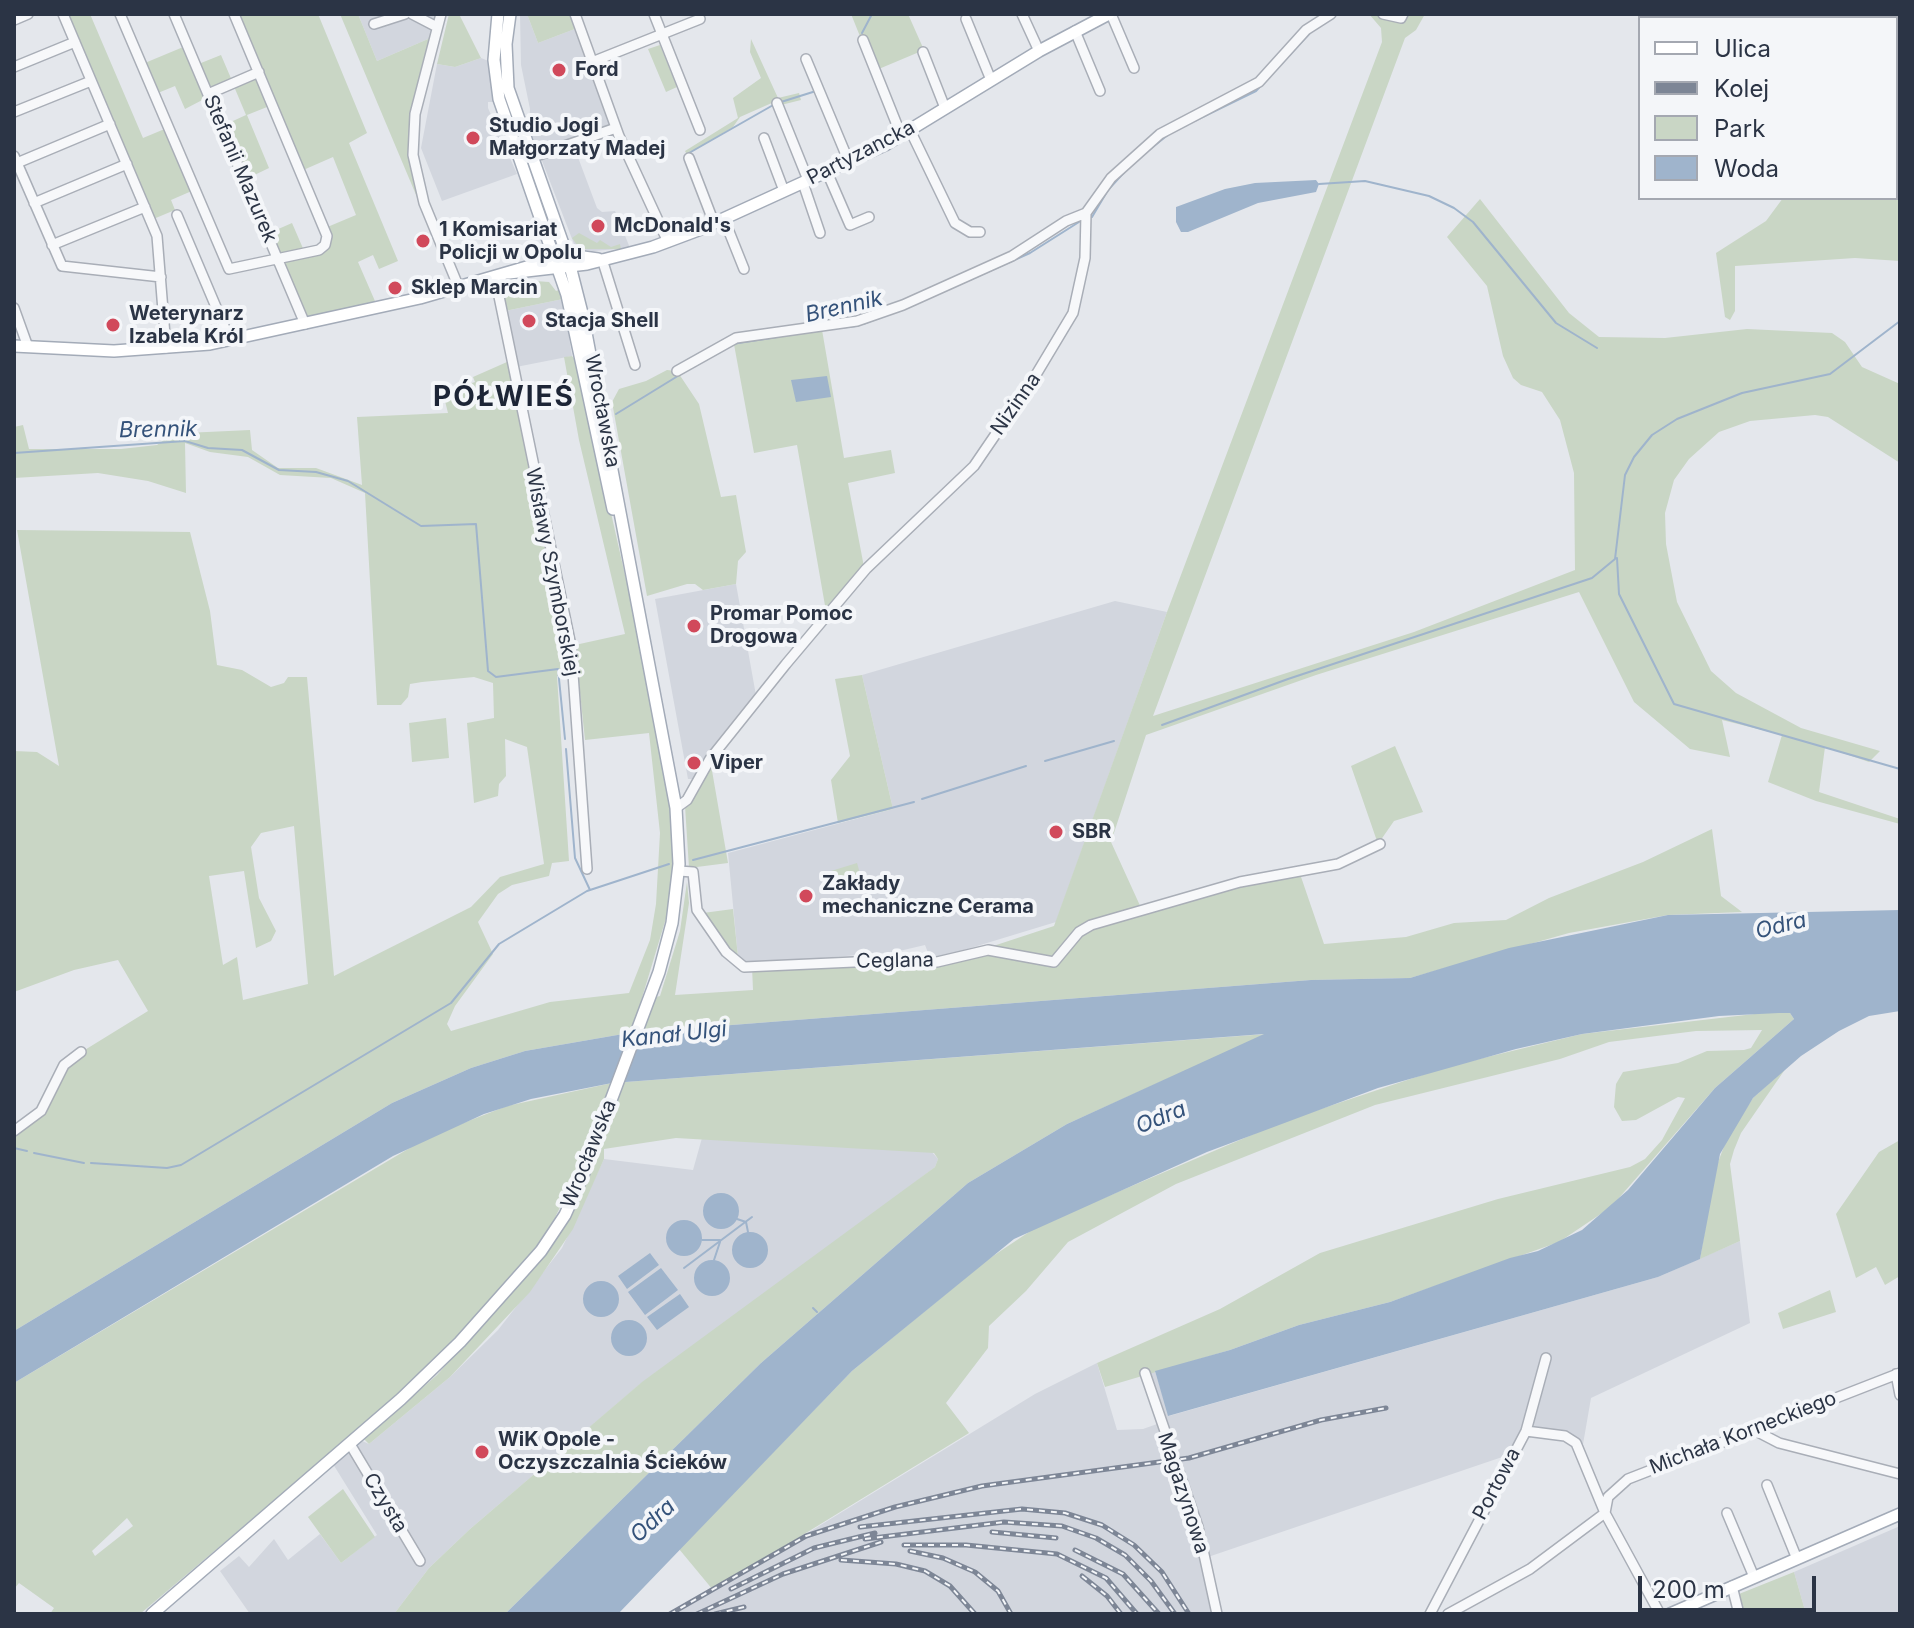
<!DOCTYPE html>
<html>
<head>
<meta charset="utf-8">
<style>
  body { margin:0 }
  #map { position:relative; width:1914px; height:1628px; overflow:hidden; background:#e4e7ec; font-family:Inter,sans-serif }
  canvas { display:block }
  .frame { position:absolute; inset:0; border:16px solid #2b3445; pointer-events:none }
  .legend { position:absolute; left:1638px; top:16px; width:260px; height:184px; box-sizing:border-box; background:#f4f6f9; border:2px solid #a4a8b1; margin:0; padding:10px 14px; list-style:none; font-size:24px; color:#2b3445 }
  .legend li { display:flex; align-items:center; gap:16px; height:40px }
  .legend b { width:40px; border:2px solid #a4a8b1 }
  .scale { position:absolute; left:1638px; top:1576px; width:178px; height:36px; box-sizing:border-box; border:4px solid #2b3445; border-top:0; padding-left:10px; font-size:24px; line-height:28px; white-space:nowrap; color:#2b3445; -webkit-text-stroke:6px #f4f6f9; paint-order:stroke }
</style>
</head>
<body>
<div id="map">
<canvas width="1914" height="1628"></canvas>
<div class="frame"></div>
<ul class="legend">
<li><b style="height:10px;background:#fff"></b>Ulica</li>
<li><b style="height:10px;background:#7d8696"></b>Kolej</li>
<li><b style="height:22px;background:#c9d6c5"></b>Park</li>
<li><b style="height:22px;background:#9fb4cc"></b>Woda</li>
</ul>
<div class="scale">200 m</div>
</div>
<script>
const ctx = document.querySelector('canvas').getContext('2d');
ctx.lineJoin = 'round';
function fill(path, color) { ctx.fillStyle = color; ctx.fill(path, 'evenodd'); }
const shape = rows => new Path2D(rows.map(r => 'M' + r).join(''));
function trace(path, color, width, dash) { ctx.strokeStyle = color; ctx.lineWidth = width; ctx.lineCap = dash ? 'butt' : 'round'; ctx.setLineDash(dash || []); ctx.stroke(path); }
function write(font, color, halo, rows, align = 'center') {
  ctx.font = font + ' Inter,sans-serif'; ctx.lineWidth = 8; ctx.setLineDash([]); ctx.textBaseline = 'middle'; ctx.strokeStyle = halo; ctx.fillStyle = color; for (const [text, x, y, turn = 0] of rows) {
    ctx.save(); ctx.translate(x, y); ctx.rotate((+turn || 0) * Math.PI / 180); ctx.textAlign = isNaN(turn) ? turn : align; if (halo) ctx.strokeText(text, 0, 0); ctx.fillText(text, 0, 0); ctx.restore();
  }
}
fill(shape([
  [358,14,441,14,435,36,377,61],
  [520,14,527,14,538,43,580,27,616,128,573,144,597,208,602,212,615,211,630,248,593,251,580,249,574,244,529,127,530,109,521,65],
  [481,58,491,62,496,102,488,102,488,108,517,174,442,201,421,148,437,64,455,67],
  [563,299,572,356,516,367,505,311],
  [736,584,757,701,713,748,694,779,688,779,655,599],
  [1115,601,1167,612,1056,922,931,960,925,945,895,952,745,964,738,957,728,853,893,809,862,675],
  [702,1138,931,1151,938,1159,935,1167,864,1222,639,1385,470,1529,429,1568,394,1614,250,1614,220,1571,239,1556,249,1567,274,1539,288,1560,320,1534,341,1563,377,1535,333,1464,360,1440,369,1444,450,1377,498,1330,562,1248,604,1159,693,1170],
  [1740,1241,1750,1323,1591,1398,1582,1450,1576,1443,1526,1431,1514,1453,1205,1558,1217,1614,675,1614,1035,1394,1097,1363,1117,1430,1143,1429,1160,1423,1145,1373,1155,1371,1169,1416,1658,1277],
  [1900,1526,1900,1614,1806,1614,1794,1572]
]), '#d2d6de');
fill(shape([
  [63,14,90,14,143,138,167,128,194,190,171,200,175,210,151,220],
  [234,14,318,14,367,133,349,143,398,261,379,269,373,255,358,262,378,308,305,324,267,234,292,223,305,253,319,250,325,228,356,215,333,157,301,171,272,105,247,115,269,168,244,180,222,126,246,115,233,84,185,109,175,86,153,95,140,65,188,45,196,65,221,55,233,83,259,72],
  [340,14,358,14,377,61,428,39,433,30,415,114,415,186,419,202],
  [449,14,459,14,481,58,455,67,437,64],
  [527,14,575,14,580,27,538,43],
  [851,14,908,14,924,50,874,71],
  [1369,14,1425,14,1416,30,1405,38,1153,716,1414,632,1575,570,1574,473,1560,420,1542,392,1521,385,1513,378,1503,356,1487,286,1447,237,1480,199,1569,313,1599,337,1665,338,1747,329,1832,333,1845,342,1862,367,1900,384,1900,463,1828,417,1815,415,1750,421,1719,432,1689,459,1674,480,1665,513,1666,544,1677,602,1711,671,1736,693,1801,728,1880,751,1869,762,1825,747,1819,792,1900,819,1900,824,1816,801,1768,782,1782,735,1722,720,1730,757,1690,749,1634,702,1579,592,1316,675,1146,735,1111,842,1142,910,1299,871,1324,944,1406,937,1454,923,1506,920,1549,898,1643,862,1712,829,1721,896,1742,912,1668,915,1569,933,1410,978,1311,980,629,1033,525,1051,471,1068,392,1103,14,1331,14,1131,27,1123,75,1056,148,1011,118,960,74,970,14,992,14,751,37,752,59,766,17,530,190,532,210,611,217,665,242,670,271,687,284,683,288,677,307,677,334,976,471,907,500,877,544,864,527,747,505,739,506,776,499,784,498,796,474,803,467,723,494,718,493,683,474,677,422,682,410,684,408,697,401,705,377,705,365,493,331,478,280,475,248,457,210,452,185,443,186,493,148,481,98,473,14,478,14,427,23,425,29,449,121,449,157,445,164,440,164,434,250,430,252,450,278,468,316,468,362,485,357,417,448,413,443,393,475,382,473,377,507,362,567,647,569,674,557,676,569,861,552,863,549,876,512,885,498,894,478,922,493,954,455,1006,447,1024,451,1031,550,1002,629,993,650,940,656,904,660,833,649,733,585,740,575,645,625,634,579,440,564,357,572,356,577,362,627,584,670,809,674,853,667,915,641,1001,660,996,680,931,687,882,689,903,675,995,753,990,752,967,915,961,972,953,1054,926,1167,612,1382,42,1381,28],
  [294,826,308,984,243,1000,237,957,223,965,209,876,244,871,256,948,271,941,276,931,259,898,251,847,261,833],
  [751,39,778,98,799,93,801,100,777,106,774,102,740,117,733,127,687,155,685,151,738,118,733,98,761,78,750,52],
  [660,45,677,87,666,92,648,49],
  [1896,57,1900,62,1900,261,1855,258,1735,266,1735,311,1730,320,1725,317,1716,253,1766,221,1783,198,1896,198],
  [579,233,597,243,600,240,611,247,620,244,621,249,580,249,572,238],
  [535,281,549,282,556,291,561,289,563,299,505,311,500,284],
  [821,324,844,458,891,450,895,473,848,483,864,567,827,617,797,445,754,453,733,339],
  [667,370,677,371,699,404,721,497,736,495,746,552,738,561,736,584,703,590,695,584,687,584,647,596,612,402,619,389,646,381],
  [862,675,893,809,838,823,831,780,850,756,835,679],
  [446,718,449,758,412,762,409,723],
  [1395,746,1423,812,1394,821,1378,844,1351,766],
  [710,759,728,863,689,868,685,806],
  [857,863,861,877,833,886,831,871],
  [733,909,738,957,729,952,703,913],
  [1763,1013,1790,1013,1794,1019,1715,1088,1611,1207,1559,1242,1390,1302,1299,1325,1230,1350,1105,1387,1097,1363,1220,1309,1320,1253,1498,1199,1630,1167,1645,1159,1662,1140,1685,1098,1678,1097,1636,1120,1622,1121,1614,1107,1616,1084,1623,1072,1678,1063,1707,1051,1744,1050,1751,1048,1762,1030,1696,1031,1609,1042,1560,1059,1375,1105,1176,1184,1068,1242,1026,1291,989,1326,988,1348,946,1403,969,1433,713,1590,679,1549,852,1371,987,1260,1038,1226,1282,1122,1446,1067,1582,1034],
  [1267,1034,1067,1124,968,1183,761,1363,505,1614,394,1614,429,1568,470,1529,642,1382,935,1167,938,1159,934,1153,676,1138,604,1149,604,1159,573,1229,530,1292,450,1377,369,1444,364,1439,437,1375,546,1253,575,1207,599,1151,588,1150,545,1238,449,1347,388,1404,140,1614,50,1614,54,1608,19,1583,14,1589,14,1383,430,1136,507,1106,612,1083],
  [127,1518,133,1526,95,1556,92,1551],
  [1786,1068,1741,1133,1734,1150,1730,1164,1740,1241,1700,1259,1715,1170,1728,1136,1753,1098],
  [1900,1140,1900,1276,1885,1285,1876,1267,1856,1278,1836,1214,1879,1152],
  [1830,1290,1836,1312,1783,1329,1778,1313],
  [343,1489,375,1537,341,1563,308,1517],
  [1794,1572,1806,1614,1744,1614,1739,1594]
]), '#c9d6c5');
fill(shape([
  [1316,180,1319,184,1316,192,1258,203,1188,232,1181,232,1176,222,1176,207,1225,189,1255,183],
  [827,376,831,397,796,402,791,380],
  [1900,910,1900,1011,1869,1016,1839,1031,1801,1056,1753,1098,1720,1154,1700,1259,1658,1277,1168,1416,1155,1371,1230,1350,1299,1325,1390,1302,1510,1258,1538,1251,1582,1230,1628,1190,1715,1088,1794,1019,1790,1013,1779,1013,1719,1016,1582,1034,1516,1049,1378,1088,1207,1152,1014,1239,852,1371,618,1614,505,1614,761,1363,968,1183,1067,1124,1264,1034,612,1083,531,1099,484,1114,393,1156,14,1383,14,1331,392,1103,471,1068,525,1051,629,1033,1311,980,1410,978,1509,948,1668,915],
  '703 1211a18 18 0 1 1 36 0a18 18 0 1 1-36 0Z',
  '666 1238a18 18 0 1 1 36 0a18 18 0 1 1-36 0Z',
  '732 1250a18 18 0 1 1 36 0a18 18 0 1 1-36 0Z',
  [650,1253,659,1265,627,1289,618,1276],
  '694 1278a18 18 0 1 1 36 0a18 18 0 1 1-36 0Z',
  [661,1268,678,1290,645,1315,628,1292],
  '583 1299a18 18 0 1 1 36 0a18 18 0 1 1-36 0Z',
  [680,1294,689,1307,657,1330,647,1317],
  '611 1338a18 18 0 1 1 36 0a18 18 0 1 1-36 0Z'
]), '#9fb4cc');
trace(shape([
  [1861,14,1864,18],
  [862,33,872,14],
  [1896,62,1900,68],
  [781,102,816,91],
  [1182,127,1256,91,1310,33],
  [1149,150,1169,134],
  [689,153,775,104],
  [1319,184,1365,181,1429,196,1454,208,1473,222,1556,323,1597,348],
  [1092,217,1108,190,1129,167],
  [940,293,1030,253,1079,222],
  [863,324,916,304],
  [839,328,856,326],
  [732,344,777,337],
  [616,414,699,363],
  [14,453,185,441,208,448,242,450,279,470,316,472,348,481,421,526,476,524,488,671,496,677,558,669,565,739],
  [1617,558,1619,594,1674,704,1900,769],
  [1162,725,1288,679,1592,578,1615,559,1625,475,1634,457,1652,435,1677,419,1742,393,1830,374,1900,321],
  [566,749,575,858,590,890],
  [1045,761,1114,741],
  [922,799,1026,766],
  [693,860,914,802],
  [14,1148,27,1151],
  [34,1153,84,1163],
  [91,1163,167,1168,181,1165,451,1003,499,944,587,891,669,864],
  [737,1219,746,1222,748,1232],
  [702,1240,720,1240],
  [714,1260,720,1242],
  [684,1268,752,1217],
  [813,1308,817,1312]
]), '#9fb4cc', 2);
const minor = shape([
  [63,14,157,236,166,348],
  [120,14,229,269,319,250,325,245,327,236,234,14],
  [174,14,305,324],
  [412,14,437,27],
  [441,14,415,114,413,155,424,203,459,288],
  [575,14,619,136,668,242],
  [654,14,700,130],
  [1022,14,1039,51],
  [1111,14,1134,68],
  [1383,14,1401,18,1403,14],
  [966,19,991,80],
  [14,20,28,14],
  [374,24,405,14],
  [1075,31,1100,91],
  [863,40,901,135],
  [923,52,945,108],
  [806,59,849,162],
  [592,62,700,19],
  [14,67,75,42],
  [208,94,259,72],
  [777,103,808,180],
  [14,112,91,81],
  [910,130,955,223,970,232,980,232],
  [764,138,784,191],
  [539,155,616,128],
  [14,156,62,266,161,277],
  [689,158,714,223],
  [17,163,110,124],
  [827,172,850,225,869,217],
  [803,183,820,233],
  [34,203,127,164],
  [177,215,230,340],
  [724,219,744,269],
  [52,245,145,207],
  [602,259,635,365],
  [495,277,571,646,587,869],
  [14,308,28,347],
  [677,371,736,338,857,321,903,305,1012,256,1066,221,1086,213],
  [676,808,687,800,710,759,786,664,866,569,974,466,1034,378,1073,313,1085,258,1086,213,1111,178,1160,134,1259,82,1306,30,1331,14],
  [679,871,693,872,697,910,726,952,744,967,898,960,937,962,988,950,1054,962,1079,932,1091,925,1240,882,1338,864,1380,844],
  [14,1131,41,1111,64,1065,81,1052],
  [1145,1373,1198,1527,1217,1614],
  [1896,1374,1900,1395],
  [1754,1430,1779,1443,1900,1474],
  [1526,1431,1565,1436,1576,1443,1605,1513,1660,1614],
  [350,1444,420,1561],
  [1767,1485,1797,1559],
  [1605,1513,1608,1497,1628,1479,1900,1373],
  [1727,1513,1754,1577],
  [1732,1586,1739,1614],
  [1430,1614,1526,1431,1546,1358],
  [1448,1614,1530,1569,1605,1513]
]);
const major = shape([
  [498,14,494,60,499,99,567,295,613,509],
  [509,273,587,264,653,247,701,229,885,145,1039,51,1109,14],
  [14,346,114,351,210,344,420,298,544,262,576,256,598,259],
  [152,1614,401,1399,460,1342,541,1251,565,1215,583,1175,659,972,672,923,679,864,676,808,583,317,568,258,508,88,506,44,510,14],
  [1670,1614,1900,1514]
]);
trace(minor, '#a9aeb7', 12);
trace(major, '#a3abb8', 14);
trace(minor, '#f7f8fa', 9);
trace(major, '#fff', 11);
const rail = shape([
  [860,1527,1022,1509,1065,1513,1102,1525,1134,1545,1162,1572,1189,1614],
  [992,1532,1056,1538],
  [865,1539,1004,1522,1062,1526,1096,1538,1125,1555,1151,1581,1175,1614],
  [904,1545,966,1545,1057,1554,1106,1578,1137,1614],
  [1075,1550,1123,1574,1159,1614],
  [910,1551,943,1558,975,1572,998,1591,1011,1614],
  [841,1560,896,1564,925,1571,950,1586,975,1614],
  [1082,1576,1107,1596,1121,1614],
  [731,1589,814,1548,875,1533],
  [670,1614,806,1536,895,1507,982,1486,1189,1458,1321,1420,1386,1408],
  [697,1614,783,1574,881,1542],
  [715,1614,744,1607]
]);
trace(rail, '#7d8696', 5);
trace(rail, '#f4f6f9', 2, [6]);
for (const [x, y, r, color] of [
  [559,70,8,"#d1495b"],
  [473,138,8,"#d1495b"],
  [598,226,8,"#d1495b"],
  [423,241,8,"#d1495b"],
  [395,288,8,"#d1495b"],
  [529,321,8,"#d1495b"],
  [113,325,8,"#d1495b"],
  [694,626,8,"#d1495b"],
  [694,763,8,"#d1495b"],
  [1056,832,8,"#d1495b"],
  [806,896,8,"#d1495b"],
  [482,1452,8,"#d1495b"]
]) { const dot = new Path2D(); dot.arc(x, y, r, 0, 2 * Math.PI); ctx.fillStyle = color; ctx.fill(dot); trace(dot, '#f4f6f9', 3); }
write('bold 20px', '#2b3445', '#f4f6f9', [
  ["Ford",575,70],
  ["Studio Jogi",489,126],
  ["Małgorzaty Madej",489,149],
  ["McDonald's",614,226],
  ["1 Komisariat",439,230],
  ["Policji w Opolu",439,253],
  ["Sklep Marcin",411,288],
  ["Weterynarz",129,314],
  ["Izabela Król",129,337],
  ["Stacja Shell",545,321],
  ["Promar Pomoc",710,614],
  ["Drogowa",710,637],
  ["Viper",710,763],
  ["SBR",1072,832],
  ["Zakłady",822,884],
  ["mechaniczne Cerama",822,907],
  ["WiK Opole -",498,1440],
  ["Oczyszczalnia Ścieków",498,1463]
], 'left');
write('20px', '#2b3445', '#f4f6f9', [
  ["Partyzancka",861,153,-27],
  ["Stefanii Mazurek",240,169,67],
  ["Nizinna",1016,404,-55],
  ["Wrocławska",602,411,79],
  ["Wisławy Szymborskiej",552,572,79],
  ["Ceglana",895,961,-1],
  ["Wrocławska",589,1154,-68],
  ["Michała Korneckiego",1743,1433,-21],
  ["Portowa",1497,1484,-62],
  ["Magazynowa",1183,1493,72],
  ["Czysta",385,1503,59]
]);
write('italic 22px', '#34527a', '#f4f6f9', [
  ["Brennik",844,307,-13],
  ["Brennik",158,430,-1],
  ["Odra",1781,926,-14],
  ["Kanał Ulgi",674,1035,-6],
  ["Odra",1161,1118,-22],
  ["Odra",653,1521,-43]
]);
ctx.letterSpacing = '2px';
write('bold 28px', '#1d2536', '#f4f6f9', [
  ["PÓŁWIEŚ",504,398]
]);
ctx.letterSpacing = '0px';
</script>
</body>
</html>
